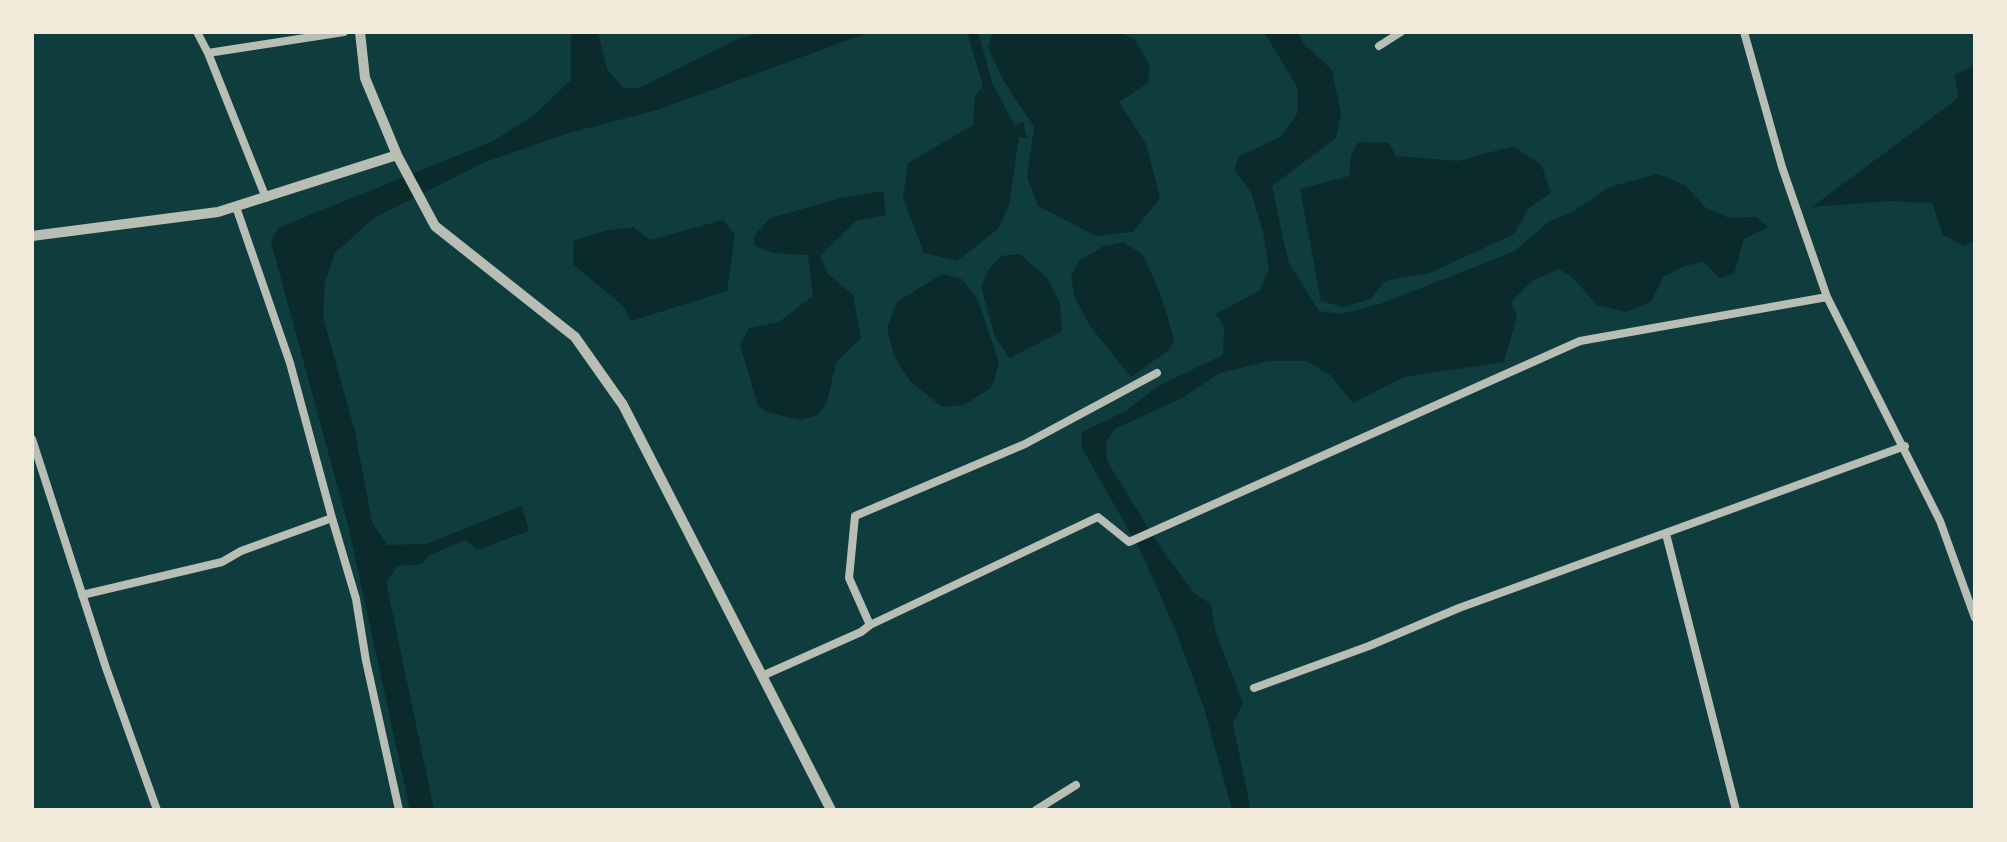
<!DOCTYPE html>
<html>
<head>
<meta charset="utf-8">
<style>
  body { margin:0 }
  #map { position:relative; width:2007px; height:842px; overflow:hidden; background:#0f3d3e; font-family:Overpass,sans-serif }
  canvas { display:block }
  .frame { position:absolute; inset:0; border:34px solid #f1e9da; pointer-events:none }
</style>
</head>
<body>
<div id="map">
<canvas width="2007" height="842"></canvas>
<div class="frame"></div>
</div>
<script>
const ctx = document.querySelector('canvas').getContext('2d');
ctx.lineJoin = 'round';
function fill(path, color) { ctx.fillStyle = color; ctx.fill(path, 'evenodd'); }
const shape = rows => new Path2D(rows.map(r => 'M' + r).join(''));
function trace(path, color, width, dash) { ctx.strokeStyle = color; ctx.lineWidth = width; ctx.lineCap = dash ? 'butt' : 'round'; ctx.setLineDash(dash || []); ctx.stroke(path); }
fill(shape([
  [571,32,598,32,607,69,623,88,639,88,738,39,763,32,870,32,657,110,569,133,485,162,374,218,335,253,325,282,323,317,355,432,372,522,387,545,426,544,522,506,529,531,477,550,466,540,429,555,422,564,398,566,386,582,434,810,410,810,349,529,271,242,278,228,493,141,534,115,571,80],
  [967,32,978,32,993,85,1015,126,1023,121,1027,138,1019,137,1009,205,998,229,957,261,924,253,903,198,908,163,973,125,975,96,983,86],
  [993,32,1120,32,1135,40,1150,65,1148,83,1119,102,1146,144,1160,198,1133,232,1096,236,1038,206,1027,177,1034,127,1003,80,988,47],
  [1264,32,1298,32,1303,43,1332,70,1341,114,1336,138,1272,186,1288,261,1319,311,1341,314,1380,304,1513,252,1550,221,1572,212,1609,187,1658,174,1685,185,1706,208,1729,218,1757,217,1768,227,1744,239,1734,274,1719,278,1704,262,1684,266,1663,277,1651,302,1626,312,1597,305,1573,278,1559,269,1532,281,1511,302,1517,316,1504,362,1404,377,1353,403,1330,375,1307,361,1269,361,1220,373,1182,398,1115,429,1106,442,1107,461,1158,544,1194,593,1211,604,1216,633,1243,703,1233,724,1251,810,1232,810,1204,708,1176,631,1141,552,1081,446,1082,432,1126,411,1158,386,1223,355,1224,327,1216,314,1260,290,1269,269,1263,232,1251,193,1235,170,1238,157,1282,136,1297,114,1297,87],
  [1975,66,1975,240,1964,246,1943,235,1932,203,1888,201,1812,207,1958,98,1955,74],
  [1359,142,1389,143,1396,156,1458,161,1514,146,1542,166,1551,193,1529,208,1514,234,1430,273,1385,281,1371,299,1343,307,1321,301,1300,189,1349,176,1351,155],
  [883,191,886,215,856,221,820,256,828,274,853,295,861,338,836,363,827,402,818,415,800,420,766,412,758,406,740,345,749,328,779,322,813,296,808,255,773,253,755,246,753,237,770,218,838,199],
  [723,220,735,235,727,291,631,321,623,306,573,264,573,241,604,231,633,227,650,240],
  [1124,242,1143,255,1162,298,1174,339,1170,349,1131,377,1090,326,1075,298,1071,277,1079,261,1104,246],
  [1020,254,1047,278,1060,303,1062,331,1010,358,995,337,981,287,988,270,1001,256],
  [942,274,962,279,978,300,999,363,992,387,964,405,942,407,910,381,894,356,887,328,897,302]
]), '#0a2a2b');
trace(shape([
  [197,32,208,53,266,198],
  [1744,32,1782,167,1827,297,1940,521,1975,618],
  [1379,46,1401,32],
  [208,53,344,32],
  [236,207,290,363,332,518],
  [32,439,106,668,157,810],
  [1666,534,1736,810],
  [82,595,222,562,241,551,332,518,356,599,366,661,399,810],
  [870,625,849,578,855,516,1025,444,1157,373],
  [762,676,861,632,870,625,1098,517,1129,542,1580,341,1827,297],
  [1254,688,1369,646,1459,608,1905,446],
  [1036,810,1076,785]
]), '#b8beb3', 8);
trace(shape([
  [360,32,365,78,397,155,435,226,575,337,623,405,831,810],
  [32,236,218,212,397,155]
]), '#b8beb3', 10);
</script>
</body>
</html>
